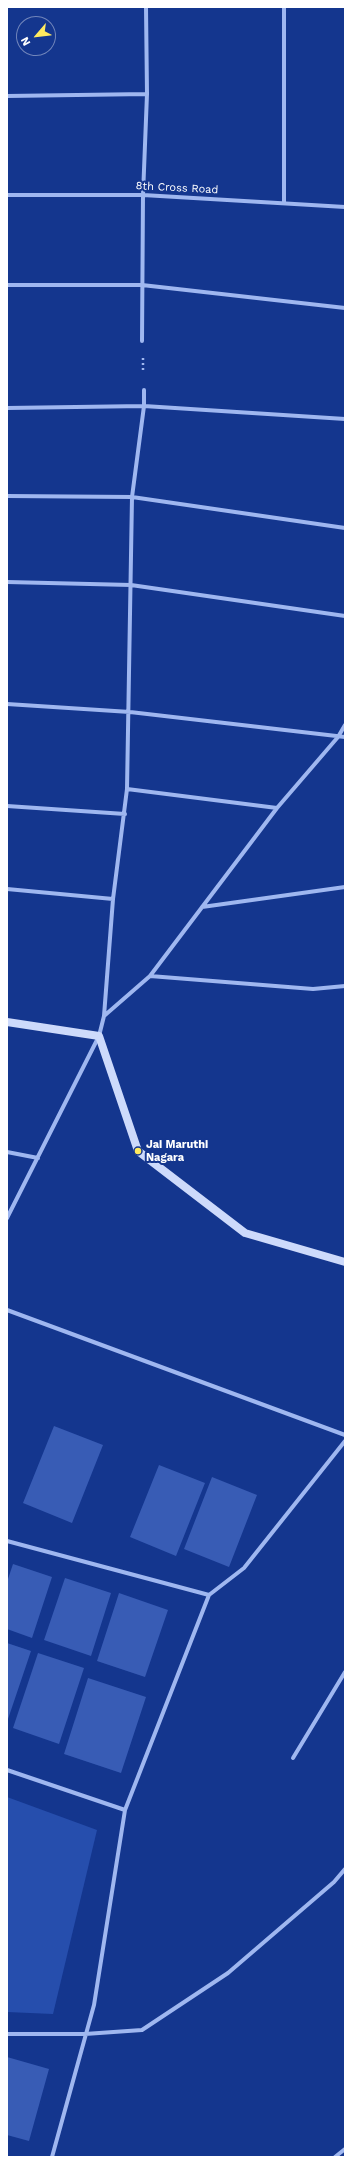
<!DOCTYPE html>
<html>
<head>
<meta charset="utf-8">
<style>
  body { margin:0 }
  #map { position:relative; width:352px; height:2164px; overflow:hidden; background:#14368e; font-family:"Work Sans",sans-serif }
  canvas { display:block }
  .frame { position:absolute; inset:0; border:8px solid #fff; pointer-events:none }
  .north { position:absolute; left:16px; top:16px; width:40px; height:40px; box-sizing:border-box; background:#14368e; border:1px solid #7286bb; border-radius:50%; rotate:242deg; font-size:11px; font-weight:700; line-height:16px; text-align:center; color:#fff }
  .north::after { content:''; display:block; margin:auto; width:14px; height:18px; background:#ffea5f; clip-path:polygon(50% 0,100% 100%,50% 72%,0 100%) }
</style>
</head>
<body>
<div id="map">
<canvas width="352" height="2164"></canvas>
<div class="frame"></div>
<div class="north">N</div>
</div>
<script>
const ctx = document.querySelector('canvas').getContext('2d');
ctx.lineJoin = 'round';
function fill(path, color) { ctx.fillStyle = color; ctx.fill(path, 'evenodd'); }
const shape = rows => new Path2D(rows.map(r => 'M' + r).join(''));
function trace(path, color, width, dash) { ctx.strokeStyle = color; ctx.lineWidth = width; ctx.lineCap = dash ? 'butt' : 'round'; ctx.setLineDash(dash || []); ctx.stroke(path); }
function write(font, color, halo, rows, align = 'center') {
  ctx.font = font + ' "Work Sans",sans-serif'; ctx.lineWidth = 4; ctx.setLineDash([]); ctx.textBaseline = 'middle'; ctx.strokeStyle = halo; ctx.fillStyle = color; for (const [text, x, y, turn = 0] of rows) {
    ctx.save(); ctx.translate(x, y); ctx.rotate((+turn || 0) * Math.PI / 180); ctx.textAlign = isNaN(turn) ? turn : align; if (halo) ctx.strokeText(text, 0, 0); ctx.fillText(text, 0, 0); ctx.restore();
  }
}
fill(shape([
  [7,1797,97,1830,53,2014,7,2012]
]), '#264ead');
fill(shape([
  [54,1426,103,1445,72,1523,23,1503],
  [159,1465,205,1483,176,1556,130,1537],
  [212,1477,257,1495,229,1567,184,1549],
  [13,1564,52,1577,32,1638,7,1629,7,1582],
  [65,1578,111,1593,91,1656,44,1640],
  [119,1593,168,1610,145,1677,97,1661],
  [7,1643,31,1651,7,1722],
  [38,1653,84,1668,59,1744,13,1728],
  [88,1678,146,1697,121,1773,64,1754],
  [7,2057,49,2069,29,2141,7,2135]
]), '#385cb5');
trace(shape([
  [143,358,143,373]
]), '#9fb7f0', 2.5, [2, 3]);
trace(shape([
  [284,7,284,203],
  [7,96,147,94],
  [7,195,143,195,345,207],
  [7,285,142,285,345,308],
  [142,341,143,195,147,94,146,7],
  [7,408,144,406,345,419],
  [7,496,132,497,345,528],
  [7,582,131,585,345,616],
  [7,704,130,712,345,737],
  [127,789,277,808],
  [7,806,125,814],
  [7,889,113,899],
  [202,907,345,887],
  [150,976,313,989,345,986],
  [104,1016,113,899,127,789,132,497,144,406,144,390],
  [7,1152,38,1158],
  [7,1218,99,1036,104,1016,150,976,277,808,338,737,345,725],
  [7,1310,345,1435],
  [7,1541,209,1595],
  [293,1758,345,1672],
  [7,1770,125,1810],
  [7,2034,85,2034,142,2030,228,1973,334,1882,345,1869],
  [52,2157,94,2005,125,1810,209,1595,244,1568,345,1441],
  [335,2157,345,2149]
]), '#9fb7f0', 4);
trace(shape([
  [7,1022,99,1036,138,1151,245,1233,345,1262]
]), '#cddafb', 8);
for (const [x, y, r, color] of [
  [138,1151,4,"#ffea5f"]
]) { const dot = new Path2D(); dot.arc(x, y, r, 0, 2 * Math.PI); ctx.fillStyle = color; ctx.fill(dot); trace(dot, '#14368e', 1.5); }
write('11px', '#fff', '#14368e', [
  ["8th Cross Road",177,188,3]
]);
write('bold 11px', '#fff', '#14368e', [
  ["Jai Maruthi",146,1145],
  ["Nagara",146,1158]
], 'left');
</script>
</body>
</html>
